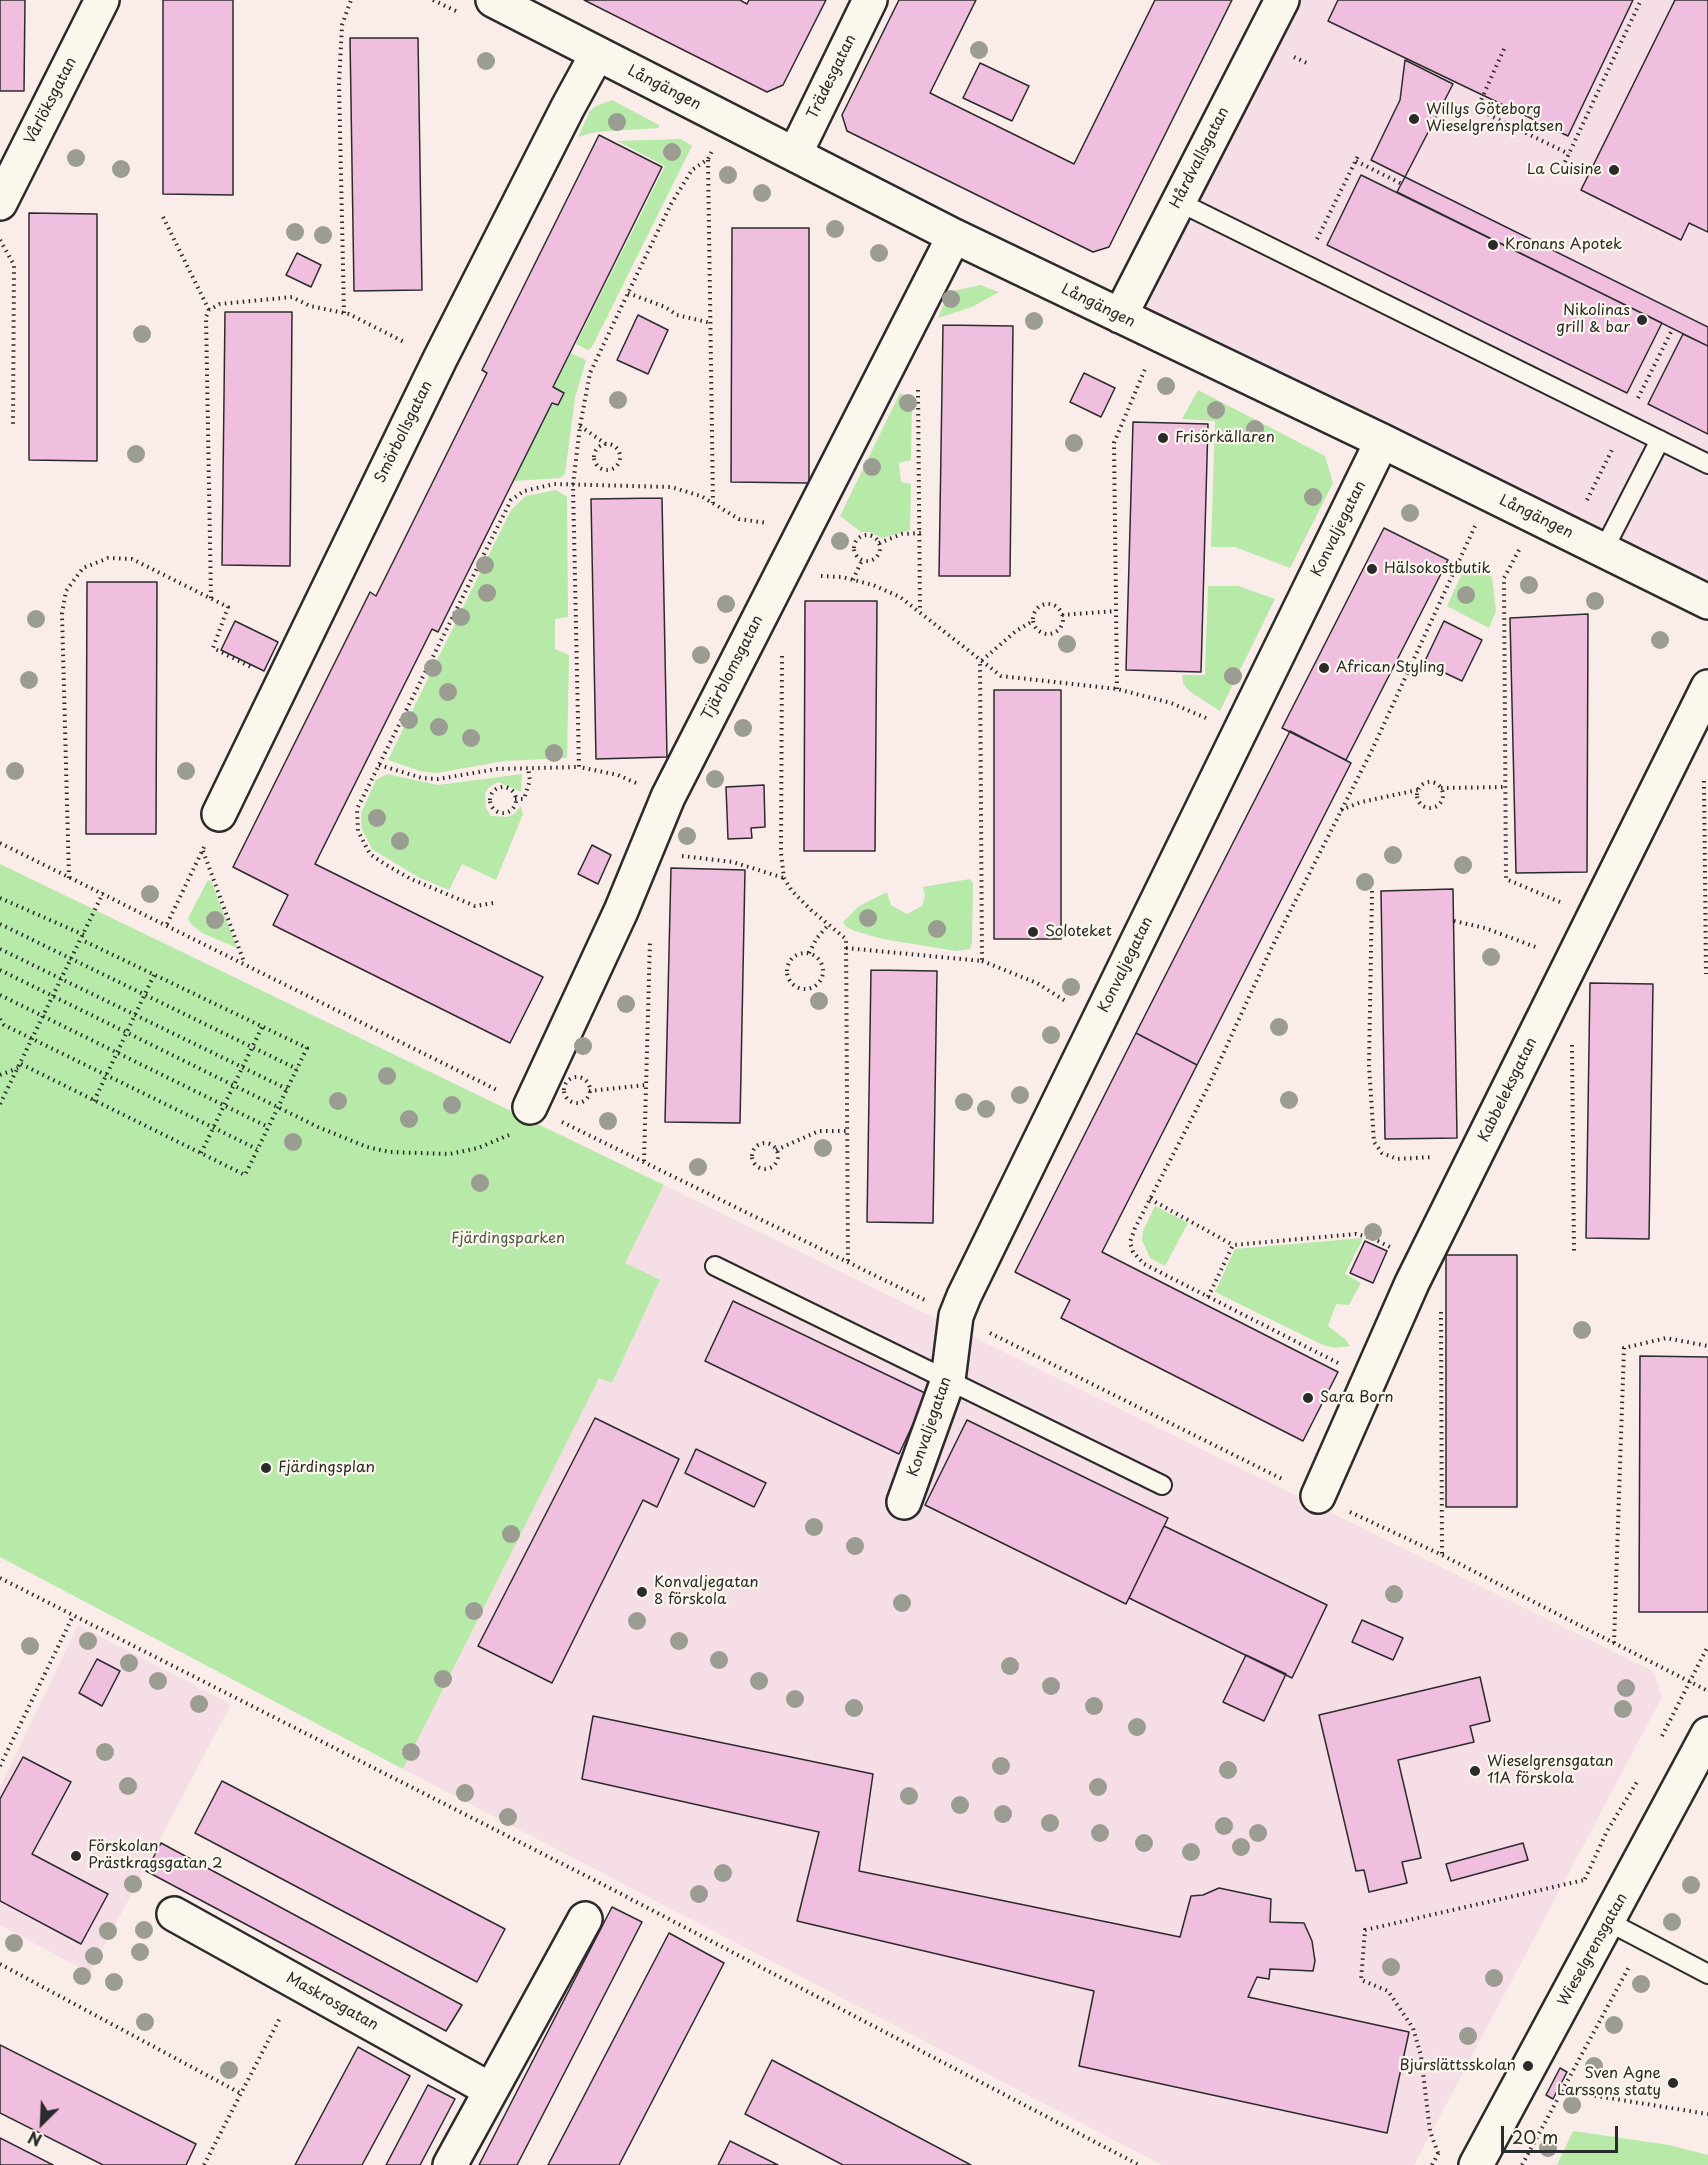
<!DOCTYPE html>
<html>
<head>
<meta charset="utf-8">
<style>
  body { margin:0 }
  #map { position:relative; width:1708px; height:2165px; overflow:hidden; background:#f9ece9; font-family:"Playpen Sans",sans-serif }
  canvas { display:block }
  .north { position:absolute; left:12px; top:2093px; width:60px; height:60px; -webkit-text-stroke:4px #fbf7ec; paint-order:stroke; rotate:204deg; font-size:16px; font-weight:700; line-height:24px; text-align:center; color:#2b2b2b }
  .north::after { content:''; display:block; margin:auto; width:21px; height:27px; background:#2b2b2b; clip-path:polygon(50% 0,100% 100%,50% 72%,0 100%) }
  .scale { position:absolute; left:1501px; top:2126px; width:117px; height:27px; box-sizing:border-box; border:3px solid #2b2b2b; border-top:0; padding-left:8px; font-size:18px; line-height:21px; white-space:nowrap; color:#2b2b2b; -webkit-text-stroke:4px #fbf7ec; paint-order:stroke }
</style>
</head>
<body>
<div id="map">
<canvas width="1708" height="2165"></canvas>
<div class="north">N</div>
<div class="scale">20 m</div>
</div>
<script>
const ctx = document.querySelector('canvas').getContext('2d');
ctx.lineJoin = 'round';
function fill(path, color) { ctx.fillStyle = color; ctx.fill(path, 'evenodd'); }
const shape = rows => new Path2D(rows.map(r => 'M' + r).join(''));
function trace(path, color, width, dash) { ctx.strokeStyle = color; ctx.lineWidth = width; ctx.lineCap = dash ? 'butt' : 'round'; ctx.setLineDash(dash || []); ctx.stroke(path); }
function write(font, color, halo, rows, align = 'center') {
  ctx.font = font + ' "Playpen Sans",sans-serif'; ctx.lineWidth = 4.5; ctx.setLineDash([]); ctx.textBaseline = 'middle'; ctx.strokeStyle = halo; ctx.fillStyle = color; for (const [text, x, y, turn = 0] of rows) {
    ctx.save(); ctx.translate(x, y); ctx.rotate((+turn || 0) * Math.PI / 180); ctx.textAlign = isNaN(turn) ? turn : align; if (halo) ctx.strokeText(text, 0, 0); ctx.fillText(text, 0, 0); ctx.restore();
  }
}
fill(shape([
  [1283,0,1708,0,1708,594,1135,313],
  [664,1185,1653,1671,1662,1697,1414,2165,1162,2165,403,1769,599,1378,612,1383,660,1281,625,1263],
  [78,1625,231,1704,90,1973,0,1925,0,1787]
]), '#f6dee6');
fill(shape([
  [612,100,659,125,659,128,596,132,578,137,590,111,596,106],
  [681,139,692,146,592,347,588,350,576,344,665,166,617,141],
  [980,285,999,292,972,307,938,318,947,297,954,291],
  [571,353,586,360,575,398,565,474,560,478,514,481,552,403,558,406,564,393,554,387],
  [1198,390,1325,456,1333,483,1290,568,1235,547,1211,547,1215,421,1182,419],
  [900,393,912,399,911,460,899,463,901,482,911,484,910,530,882,538,870,532,861,532,840,516],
  [556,490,567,497,568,617,555,619,555,649,569,655,567,758,504,761,437,773,420,771,388,760,511,510,526,496],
  [1466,565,1492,577,1496,611,1489,628,1447,606],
  [1208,586,1238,586,1275,599,1220,711,1189,691,1183,683,1182,675,1205,675],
  [387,774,438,785,522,774,521,792,498,782,488,788,485,794,486,808,491,816,507,817,514,814,521,806,523,814,496,880,462,864,449,890,418,877,372,849,362,829,361,813,376,780],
  [0,864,664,1185,625,1263,660,1280,612,1383,599,1378,403,1769,0,1557],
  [970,879,973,883,972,942,970,949,956,951,883,939,855,931,846,927,843,922,859,906,887,892,891,905,907,914,922,906,925,896,923,887],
  [208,880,211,881,237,948,202,933,191,924,188,918],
  [1155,1206,1188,1223,1165,1266,1150,1258,1142,1240,1143,1231],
  [1363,1238,1345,1274,1361,1283,1349,1305,1336,1304,1328,1326,1346,1340,1350,1346,1335,1348,1323,1345,1215,1292,1235,1249],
  [1573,2131,1669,2145,1708,2155,1708,2165,1557,2165]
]), '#b7e9a8');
const building = shape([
  [0,0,25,0,24,91,0,91,0,0],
  [163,0,233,0,233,195,163,194,163,0],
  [584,0,740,0,747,4,749,0,826,0,783,85,767,92,584,0],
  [899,0,976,0,930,93,1074,164,1155,0,1232,0,1109,247,1093,252,847,131,842,115,899,0],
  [1338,0,1633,0,1568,136,1328,21,1338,0],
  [1675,0,1708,0,1708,232,1689,223,1681,240,1581,190,1675,0],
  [350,38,418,38,422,290,354,291,350,38],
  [1405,60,1453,84,1405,177,1371,160,1400,100,1405,60],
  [980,63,1029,86,1012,121,963,98,980,63],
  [599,135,662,167,553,387,564,393,558,405,552,403,551,405,438,632,432,629,315,864,543,977,510,1043,273,925,288,895,233,867,370,592,376,596,392,564,487,373,482,370,599,135],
  [1361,175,1662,323,1627,393,1327,245,1361,175],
  [1405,177,1708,327,1708,346,1397,192,1405,177],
  [29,213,97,214,97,461,29,460,29,213],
  [732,228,809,228,809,483,731,482,732,228],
  [297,253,321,265,311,287,286,275,297,253],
  [225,312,292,312,290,566,222,565,225,312],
  [638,315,668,330,648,374,617,360,638,315],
  [943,325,1013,326,1010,576,939,576,943,325],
  [1683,334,1708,346,1708,434,1648,404,1683,334],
  [1084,373,1115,388,1101,417,1070,402,1084,373],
  [1133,422,1208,424,1201,672,1126,670,1133,422],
  [662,498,667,757,596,759,591,499,662,498],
  [1384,528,1448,560,1346,760,1282,728,1384,528],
  [87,582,157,582,156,834,86,834,87,582],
  [805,601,877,601,875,851,804,851,805,601],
  [1588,614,1587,872,1516,873,1510,618,1588,614],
  [235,621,278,642,264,671,221,650,235,621],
  [1444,621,1482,640,1462,681,1424,663,1444,621],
  [994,690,1061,690,1061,939,994,939,994,690],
  [1290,731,1351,763,1197,1065,1136,1033,1290,731],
  [764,785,765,827,751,828,752,838,728,839,726,787,764,785],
  [592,845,611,855,598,884,578,874,592,845],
  [671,868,745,870,740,1123,665,1122,671,868],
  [1453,889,1457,1138,1385,1139,1381,891,1453,889],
  [871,970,937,971,933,1223,867,1222,871,970],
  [1590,983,1653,984,1649,1239,1586,1238,1590,983],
  [1136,1033,1197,1065,1102,1252,1338,1372,1303,1441,1061,1318,1070,1300,1015,1272,1136,1033],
  [1365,1241,1387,1251,1373,1283,1350,1273,1365,1241],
  [1446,1255,1517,1255,1517,1507,1446,1507,1446,1255],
  [733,1301,927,1394,899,1454,705,1361,733,1301],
  [1640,1356,1708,1357,1708,1612,1639,1612,1640,1356],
  [595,1418,679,1459,657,1507,643,1500,552,1683,478,1646,595,1418],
  [967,1420,1168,1518,1126,1604,925,1505,967,1420],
  [696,1449,766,1483,754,1507,685,1473,696,1449],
  [1164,1526,1327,1605,1292,1678,1129,1598,1164,1526],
  [1362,1620,1403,1638,1393,1660,1352,1642,1362,1620],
  [1246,1655,1286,1674,1264,1721,1223,1702,1246,1655],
  [97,1659,120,1671,102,1706,79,1693,97,1659],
  [1480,1677,1490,1721,1470,1726,1474,1742,1398,1760,1421,1858,1402,1862,1407,1883,1369,1892,1364,1870,1356,1871,1319,1715,1480,1677],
  [593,1716,873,1774,859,1871,1180,1937,1191,1896,1203,1895,1219,1888,1271,1899,1270,1922,1304,1923,1312,1941,1315,1961,1313,1971,1270,1969,1269,1979,1257,1977,1248,1997,1409,2032,1387,2133,1079,2066,1094,1991,797,1921,819,1832,582,1779,593,1716],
  [23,1757,71,1782,32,1854,108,1894,81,1944,0,1901,0,1799,23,1757],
  [222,1781,505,1929,477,1982,195,1833,222,1781],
  [161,1843,462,2005,446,2031,146,1871,161,1843],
  [1523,1843,1528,1860,1451,1881,1446,1864,1523,1843],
  [612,1907,642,1922,517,2165,479,2165,612,1907],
  [669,1933,724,1963,619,2165,548,2165,669,1933],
  [0,2045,196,2144,186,2165,103,2165,0,2113,0,2045],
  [358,2047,410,2076,362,2165,295,2165,358,2047],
  [772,2060,971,2165,843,2165,745,2114,772,2060],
  [1560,2068,1567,2072,1553,2099,1546,2095,1560,2068],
  [428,2085,455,2099,420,2165,386,2165,428,2085],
  [0,2138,53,2165,0,2165,0,2138],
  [730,2141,778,2165,718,2165,730,2141]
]);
fill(building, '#f0bede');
trace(building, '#2b2b2b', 1.5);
const lane = shape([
  [1177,201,1708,464],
  [1603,551,1660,440],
  [715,1266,1162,1485],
  [1609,1922,1708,1974]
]);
const street = shape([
  [493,0,954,236,1382,441,1708,602],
  [795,154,870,0],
  [0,203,102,0],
  [1120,316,1282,0],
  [219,814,440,359,568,107,597,54],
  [530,1107,621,911,668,797,954,236],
  [1318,1496,1412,1283,1708,687],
  [904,1502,948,1380,956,1316,964,1296,1382,441],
  [174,1914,489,2089],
  [450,2165,585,1919]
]);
const secondary = shape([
  [1476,2165,1708,1734]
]);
trace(lane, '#2b2b2b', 22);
trace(street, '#2b2b2b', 38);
trace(secondary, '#2b2b2b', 38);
trace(shape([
  [433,0,460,13],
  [1504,49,1477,109,1569,154],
  [1294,57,1309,64],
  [708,160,713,503],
  [1356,161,1402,184],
  [1565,162,1641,0],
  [163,217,209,310],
  [1317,239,1359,154],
  [0,240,14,265,13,427],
  [628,293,665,307,677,315,711,323],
  [344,313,339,84,342,25,351,0],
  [918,390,920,610],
  [1638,398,1673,328],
  [580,426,606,444],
  '594 457a13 13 0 1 1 26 0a13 13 0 1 1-26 0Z',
  [1587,500,1613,448],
  '854 548a13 13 0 1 1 26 0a13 13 0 1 1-26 0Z',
  [879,543,902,534,921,533],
  [1519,550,1504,578,1506,879,1560,902],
  [821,576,842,577,873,585,900,597,1001,676,1117,689,1171,703,1206,718],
  [853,580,862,560],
  [211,598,206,317,209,310,220,304,292,297,310,306,349,314,406,343],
  '1033 619a15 15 0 1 1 30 0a15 15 0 1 1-30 0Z',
  [1062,615,1116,611],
  [782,656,781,853,784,878,792,891,811,910,846,939,848,1261],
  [1117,689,1114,443,1145,369],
  [379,765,422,778,438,779,497,769,579,767],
  [1704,781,1706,974],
  '1417 795a13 13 0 1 1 26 0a13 13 0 1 1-26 0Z',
  [636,783,618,775,579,767,573,485,580,426,590,373,628,293,671,204,692,170,708,159,712,151],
  '490 800a13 13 0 1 1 26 0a13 13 0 1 1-26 0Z',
  [1441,788,1505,787],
  [515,799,524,799,530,780,528,768],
  [1341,810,1361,802,1418,790],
  [0,843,499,1091],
  [203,851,244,962],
  [682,856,733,862,784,878],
  [69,878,62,614,66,591,83,568,108,558,132,559,228,607,213,648,251,667],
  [1372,891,1369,1066,1374,1142,1382,1153,1397,1159,1433,1157],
  [0,898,84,935],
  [493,903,475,906,411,879,383,863,370,854,358,831,357,809,511,500,524,491,554,484,671,487,701,496,739,519,767,523],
  [1454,921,1485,928,1538,948],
  [0,924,297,1069],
  [167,924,204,847],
  [846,948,982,961,980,662,1016,631,1033,621],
  [0,949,287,1089],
  '787 971a18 18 0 1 1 36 0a18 18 0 1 1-36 0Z',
  [809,953,817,938,829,924],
  [982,961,1037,983,1067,1002],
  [0,970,318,1127,367,1147,390,1152,450,1154,478,1148,509,1135],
  [0,995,268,1127],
  [0,1019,4,1025,257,1149],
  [1572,1045,1574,1254],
  [21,1064,245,1175,307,1048,82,940],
  [0,1075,18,1068],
  '564 1090a13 13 0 1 1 26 0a13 13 0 1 1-26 0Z',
  [589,1091,646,1085],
  [94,1101,154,975],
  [0,1104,103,893],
  [562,1122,925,1300],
  '752 1156a13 13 0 1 1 26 0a13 13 0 1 1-26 0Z',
  [776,1150,819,1131,848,1131],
  [201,1153,262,1027],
  [644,1161,650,940],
  [1150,1199,1233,1245],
  [1208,1297,1233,1245,1356,1234,1372,1238,1390,1247],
  [1441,1312,1442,1555],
  [990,1333,1284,1480],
  [1338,1363,1144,1264,1133,1252,1130,1242,1135,1228,1208,1087,1270,951,1372,750,1475,526],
  [1350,1512,1442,1555,1708,1691],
  [0,1578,602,1884,1139,2165],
  [1614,1643,1624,1348,1666,1338,1708,1346],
  [1662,1736,1708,1646],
  [0,1766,73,1616],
  [1585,1879,1607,1831,1637,1782],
  [0,1964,240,2093],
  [1565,2091,1708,2114],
  [1438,2153,1430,2131,1421,2056,1413,2028,1388,1991,1361,1980,1365,1930,1584,1880],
  [204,2165,281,2016],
  [1432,2165,1440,2150],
  [1522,2165,1630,1965]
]), '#2b2b2b', 4, [1.5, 4.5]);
trace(lane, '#fbf7ec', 18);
trace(street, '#fbf7ec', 33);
trace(secondary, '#fbf7ec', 33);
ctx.fillStyle = '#9b9c92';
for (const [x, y] of [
  [979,50],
  [486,61],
  [617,122],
  [672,152],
  [76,158],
  [121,169],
  [728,175],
  [762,193],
  [835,229],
  [295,232],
  [323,235],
  [879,253],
  [951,299],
  [1034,321],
  [142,334],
  [1166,386],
  [618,400],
  [908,403],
  [1216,410],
  [1255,429],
  [1074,443],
  [136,454],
  [872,467],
  [1313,497],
  [1410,513],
  [840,541],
  [485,565],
  [1529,585],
  [487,593],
  [1466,595],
  [1595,601],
  [726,604],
  [461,617],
  [36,619],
  [1660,640],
  [1067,644],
  [701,655],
  [433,668],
  [1233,676],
  [29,680],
  [448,692],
  [409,720],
  [439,727],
  [743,728],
  [471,738],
  [554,753],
  [15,771],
  [186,771],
  [715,779],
  [377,818],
  [687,836],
  [400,841],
  [1393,855],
  [1463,865],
  [1365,882],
  [150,894],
  [868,918],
  [215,920],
  [937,929],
  [1491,957],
  [1071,987],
  [819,1001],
  [626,1004],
  [1279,1027],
  [1051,1035],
  [583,1046],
  [387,1076],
  [1020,1095],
  [1289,1100],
  [338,1101],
  [964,1102],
  [452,1105],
  [986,1109],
  [409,1119],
  [608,1121],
  [293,1142],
  [823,1148],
  [698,1167],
  [480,1183],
  [1373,1232],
  [1582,1330],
  [814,1527],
  [511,1534],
  [855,1546],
  [1394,1594],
  [902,1603],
  [474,1611],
  [637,1621],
  [88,1641],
  [679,1641],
  [30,1646],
  [719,1660],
  [129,1663],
  [1010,1666],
  [443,1679],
  [158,1681],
  [759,1681],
  [1051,1686],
  [1626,1688],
  [795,1699],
  [199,1704],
  [1094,1706],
  [854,1708],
  [1623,1709],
  [1137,1727],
  [105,1752],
  [411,1752],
  [1001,1766],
  [1228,1770],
  [128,1786],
  [1098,1787],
  [465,1793],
  [909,1796],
  [960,1805],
  [1003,1814],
  [508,1817],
  [1050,1823],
  [1224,1826],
  [1100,1833],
  [1258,1833],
  [1144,1843],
  [1241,1847],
  [1191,1852],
  [723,1873],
  [133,1884],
  [1691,1885],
  [699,1894],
  [1672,1922],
  [144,1930],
  [108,1931],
  [14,1943],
  [140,1952],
  [94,1956],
  [1391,1967],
  [82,1976],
  [1494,1978],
  [114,1982],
  [1641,1984],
  [145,2022],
  [1614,2025],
  [1468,2036],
  [1594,2066],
  [229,2070],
  [1572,2105],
  [1548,2148]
]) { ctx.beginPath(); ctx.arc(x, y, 9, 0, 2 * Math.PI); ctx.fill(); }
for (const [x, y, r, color] of [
  [1414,119,6,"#2b2b2b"],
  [1614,170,6,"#2b2b2b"],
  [1493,245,6,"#2b2b2b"],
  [1642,320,6,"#2b2b2b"],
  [1163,438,6,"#2b2b2b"],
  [1372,569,6,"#2b2b2b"],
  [1324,668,6,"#2b2b2b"],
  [1033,932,6,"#2b2b2b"],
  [1308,1398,6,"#2b2b2b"],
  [266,1468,6,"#2b2b2b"],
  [642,1592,6,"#2b2b2b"],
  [1475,1771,6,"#2b2b2b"],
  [76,1856,6,"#2b2b2b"],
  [1528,2066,6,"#2b2b2b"],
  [1673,2083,6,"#2b2b2b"]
]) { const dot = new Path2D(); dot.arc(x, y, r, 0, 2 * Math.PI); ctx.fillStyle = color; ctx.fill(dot); trace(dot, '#fbf7ec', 2); }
write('15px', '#2b2b2b', '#fbf7ec', [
  ["Trädesgatan",832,77,-64],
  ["Långängen",664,88,27],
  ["Vårlöksgatan",51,101,-63],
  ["Hårdvallsgatan",1200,158,-63],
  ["Långängen",1098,306,26],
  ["Smörbollsgatan",404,432,-64],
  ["Långängen",1536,517,26],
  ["Konvaljegatan",1339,529,-64],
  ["Tjärblomsgatan",733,668,-63],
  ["Konvaljegatan",1126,965,-64],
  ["Kabbeleksgatan",1508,1090,-64],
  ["Konvaljegatan",930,1427,-71],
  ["Wieselgrensgatan",1593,1950,-61],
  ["Maskrosgatan",332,2002,29]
]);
write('15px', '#2b2b2b', '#fbf7ec', [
  ["Willys Göteborg",1426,110],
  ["Wieselgrensplatsen",1426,127],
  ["La Cuisine",1602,170,"right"],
  ["Kronans Apotek",1505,245],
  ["Nikolinas",1630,311,"right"],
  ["grill & bar",1630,328,"right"],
  ["Frisörkällaren",1175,438],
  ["Hälsokostbutik",1384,569],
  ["African Styling",1336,668],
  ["Soloteket",1045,932],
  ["Sara Born",1320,1398],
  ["Fjärdingsplan",278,1468],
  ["Konvaljegatan",654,1583],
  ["8 förskola",654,1600],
  ["Wieselgrensgatan",1487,1762],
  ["11A förskola",1487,1779],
  ["Förskolan",88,1847],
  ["Prästkragsgatan 2",88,1864],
  ["Bjurslättsskolan",1516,2066,"right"],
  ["Sven Agne",1661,2074,"right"],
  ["Larssons staty",1661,2091,"right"]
], 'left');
write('15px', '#4e5a4a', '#fbf7ec', [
  ["Fjärdingsparken",508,1239]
]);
</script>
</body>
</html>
